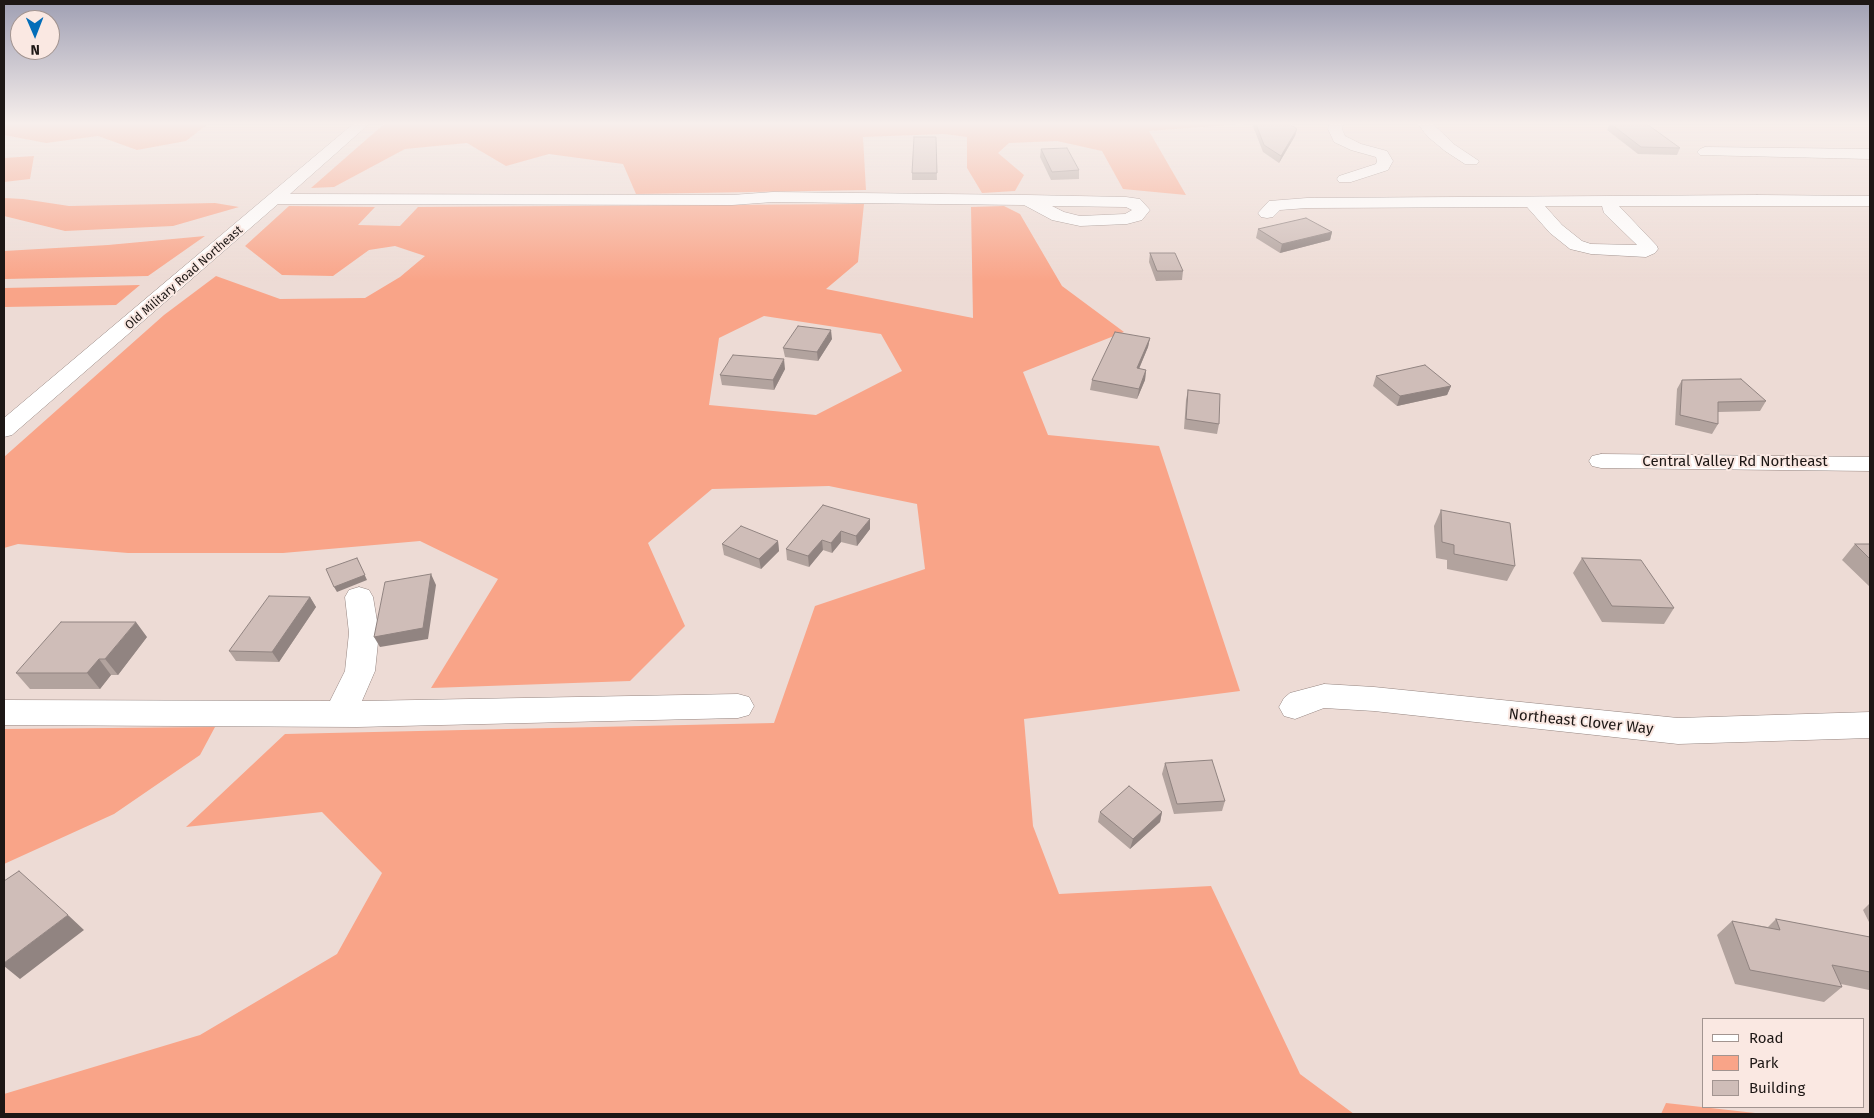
<!DOCTYPE html>
<html>
<head>
<meta charset="utf-8">
<style>
  body { margin:0 }
  #map { position:relative; width:1874px; height:1118px; overflow:hidden; background:#eddbd5; font-family:"Fira Sans",sans-serif }
  canvas { display:block }
  .frame { position:absolute; inset:0; border:5px solid #1d1715; pointer-events:none }
  .legend { position:absolute; left:1702px; top:1018px; width:162px; height:90px; box-sizing:border-box; background:#fae8e2; border:1px solid #a29490; margin:0; padding:6px 9px; list-style:none; font-size:15px; color:#1d1715 }
  .legend li { display:flex; align-items:center; gap:10px; height:25px }
  .legend b { width:25px; border:1px solid #a29490 }
  .north { position:absolute; left:10px; top:10px; width:50px; height:50px; box-sizing:border-box; background:#fae8e2; border:1px solid #a29490; border-radius:50%; rotate:179deg; font-size:14px; font-weight:700; line-height:20px; text-align:center; color:#1d1715 }
  .north::after { content:''; display:block; margin:auto; width:18px; height:22px; background:#036eb9; clip-path:polygon(50% 0,100% 100%,50% 72%,0 100%) }
</style>
</head>
<body>
<div id="map">
<canvas width="1874" height="1118"></canvas>
<div class="frame"></div>
<ul class="legend">
<li><b style="height:6px;background:#fff"></b>Road</li>
<li><b style="height:14px;background:#f9a488"></b>Park</li>
<li><b style="height:14px;background:#cfbdb8"></b>Building</li>
</ul>
<div class="north">N</div>
</div>
<script>
const ctx = document.querySelector('canvas').getContext('2d');
ctx.lineJoin = 'round';
function fill(path, color) { ctx.fillStyle = color; ctx.fill(path, 'evenodd'); }
const shape = rows => new Path2D(rows.map(r => 'M' + r).join(''));
function trace(path, color, width, dash) { ctx.strokeStyle = color; ctx.lineWidth = width; ctx.lineCap = dash ? 'butt' : 'round'; ctx.setLineDash(dash || []); ctx.stroke(path); }
function write(font, color, halo, rows, align = 'center') {
  ctx.font = font + ' "Fira Sans",sans-serif'; ctx.lineWidth = 4; ctx.setLineDash([]); ctx.textBaseline = 'middle'; ctx.strokeStyle = halo; ctx.fillStyle = color; for (const [text, x, y, turn = 0] of rows) {
    ctx.save(); ctx.translate(x, y); ctx.rotate((+turn || 0) * Math.PI / 180); ctx.textAlign = isNaN(turn) ? turn : align; if (halo) ctx.strokeText(text, 0, 0); ctx.fillText(text, 0, 0); ctx.restore();
  }
}
fill(shape([
  [4,124,208,124,186,141,137,150,98,136,46,143,4,135],
  [384,124,1245,124,1149,131,1186,195,1123,189,1102,151,1057,141,1009,143,998,153,1024,175,1015,191,982,193,967,168,967,137,944,134,863,137,866,190,636,194,623,164,549,154,506,166,467,143,405,149,334,187,311,188],
  [34,156,30,179,4,182,4,158],
  [4,198,23,199,69,206,215,203,239,207,173,226,65,231,4,216],
  [864,204,858,262,826,289,973,318,971,207,1004,206,1020,214,1062,286,1124,332,1023,372,1048,435,1159,446,1240,691,1024,719,1033,826,1059,894,1211,886,1300,1074,1354,1114,4,1114,4,1094,200,1035,337,954,382,873,322,812,186,827,285,734,774,723,815,606,925,569,917,504,829,486,712,489,648,543,685,626,630,681,431,688,498,579,420,541,283,553,128,553,18,544,4,548,4,457,164,315,216,276,280,299,365,298,400,277,425,256,395,246,369,250,333,276,282,275,245,246,289,206,375,207,358,225,400,226,418,207],
  [764,316,881,334,902,371,816,415,709,405,719,338],
  [205,236,148,276,4,279,4,251,108,245],
  [140,285,116,305,4,307,4,288],
  [215,727,200,755,114,814,4,864,4,729],
  [1666,1103,1764,1114,1661,1114]
]), '#f9a488');
const minor = shape([
  [353,124,369,124,290,194,732,195,773,192,1027,195,1126,197,1140,199,1150,210,1142,220,1127,224,1080,226,1052,220,1024,205,773,202,732,205,278,204,12,435,4,437,4,418,353,124],
  [1052,206,1126,207,1132,210,1125,214,1080,216,1064,212,1052,206],
  [1329,124,1343,124,1342,129,1345,136,1361,144,1387,151,1393,161,1388,170,1351,182,1339,182,1337,179,1339,176,1376,164,1377,161,1376,157,1351,150,1334,142,1328,129,1329,124],
  [1418,124,1433,124,1455,145,1479,161,1477,164,1465,164,1445,151,1427,136,1418,124],
  [1705,147,1870,149,1870,159,1700,155,1697,152,1700,149,1705,147],
  [1757,195,1870,196,1870,206,1619,206,1657,246,1658,249,1655,253,1646,257,1591,254,1570,249,1550,233,1527,207,1307,208,1280,210,1273,217,1267,218,1261,217,1258,213,1269,201,1307,198,1757,195],
  [1545,206,1602,206,1604,213,1637,245,1591,244,1582,241,1562,225,1545,206],
  [1601,454,1870,457,1870,471,1601,468,1592,466,1589,461,1592,456,1601,454],
  [359,587,369,590,373,597,379,633,375,671,362,701,738,694,749,697,754,706,749,715,738,718,357,727,4,725,4,700,330,701,345,671,349,633,345,597,349,590,359,587],
  [1324,684,1374,687,1678,718,1870,712,1870,738,1678,744,1374,711,1324,708,1295,719,1284,716,1279,707,1284,698,1290,693,1324,684]
]);
trace(minor, '#958580', 1);
fill(minor, '#fff');
fill(shape([
  [1252,124,1290,124,1297,129,1295,136,1279,163,1263,152],
  [1609,124,1647,124,1680,148,1677,155,1638,154,1607,130],
  [936,137,937,180,912,180,912,173],
  [1041,149,1079,170,1079,179,1051,180,1040,157],
  [1258,229,1332,232,1330,240,1280,253,1256,238],
  [1150,253,1183,271,1182,280,1156,281,1149,262],
  [1150,338,1148,347,1139,369,1146,370,1145,380,1137,399,1090,390,1092,380],
  [832,339,818,361,785,357,783,348],
  [785,369,774,390,722,385,720,375],
  [1376,376,1451,386,1447,395,1397,406,1373,386],
  [1682,380,1766,401,1760,411,1718,412,1718,424,1712,434,1675,425,1677,389],
  [1188,390,1219,424,1217,434,1184,429,1186,400],
  [823,505,870,529,857,546,841,542,832,553,823,550,809,567,787,560,786,549],
  [1441,510,1515,566,1507,581,1447,569,1447,560,1436,558,1434,526],
  [778,541,779,551,761,569,724,555,722,544],
  [1855,544,1870,544,1870,587,1842,560],
  [1582,558,1674,608,1664,624,1602,622,1573,573],
  [310,597,316,607,279,662,236,661,229,651],
  [147,637,118,675,111,675,100,689,30,689,16,673],
  [1165,763,1225,801,1222,811,1174,814,1162,774],
  [1100,812,1162,812,1160,822,1130,849,1098,822],
  [1870,903,1870,924,1863,910],
  [1776,919,1870,938,1870,989,1869,990,1841,984,1842,987,1824,1002,1735,984,1717,935,1732,921,1768,927]
]), '#b2a39e');
fill(shape([
  [1297,129,1295,136,1279,163,1281,156],
  [1332,232,1330,240,1280,253,1282,244],
  [831,330,832,339,818,361,817,352],
  [1150,338,1148,347,1135,378,1137,368],
  [784,359,785,369,774,390,773,380],
  [1146,370,1145,380,1137,399,1139,389],
  [1451,386,1447,395,1397,406,1400,396],
  [870,519,870,529,857,546,856,536],
  [841,531,841,542,832,553,831,543],
  [822,540,823,550,809,567,808,556],
  [778,541,779,551,761,569,759,559],
  [357,558,367,580,337,592,334,587],
  [431,574,436,585,428,639,380,647,374,637],
  [310,597,316,607,279,662,272,652],
  [136,622,147,637,118,675,105,659],
  [99,659,111,675,100,689,87,673],
  [1162,812,1160,822,1130,849,1133,839],
  [68,915,84,930,20,979,4,966,4,963]
]), '#918481');
const building = shape([
  [1256,124,1290,124,1297,129,1281,156,1264,145,1256,124],
  [1611,124,1647,124,1680,148,1641,147,1611,124],
  [914,137,936,137,937,173,912,173,914,137],
  [1067,148,1079,170,1052,172,1041,149,1067,148],
  [1306,218,1332,232,1282,244,1258,229,1306,218],
  [1150,253,1175,253,1183,271,1157,271,1150,253],
  [798,326,831,330,817,352,783,348,798,326],
  [1115,332,1150,338,1137,368,1146,370,1139,389,1092,380,1115,332],
  [733,355,784,359,773,380,720,375,733,355],
  [1425,365,1451,386,1400,396,1376,376,1425,365],
  [1741,379,1766,401,1718,402,1718,424,1680,415,1682,380,1741,379],
  [1188,390,1220,394,1219,424,1186,419,1188,390],
  [823,505,870,519,856,536,841,531,831,543,822,540,808,556,786,549,823,505],
  [1441,510,1510,523,1515,566,1454,554,1454,545,1442,542,1441,510],
  [741,526,778,541,759,559,722,544,741,526],
  [1855,544,1870,544,1870,559,1855,544],
  [357,558,365,575,334,587,326,569,357,558],
  [1582,558,1641,560,1674,608,1612,606,1582,558],
  [431,574,423,628,374,637,385,582,431,574],
  [269,596,310,597,272,652,229,651,269,596],
  [61,622,136,622,105,659,99,659,87,673,16,673,61,622],
  [1212,760,1225,801,1177,804,1165,763,1212,760],
  [1129,786,1162,812,1133,839,1100,812,1129,786],
  [19,871,68,915,4,963,4,881,19,871],
  [1776,919,1870,937,1870,972,1832,965,1842,987,1750,970,1732,921,1780,930,1776,919]
]);
fill(building, '#cfbdb8');
trace(building, '#918481', 1);
const sky = ctx.createLinearGradient(0, 0, 0, 281);
sky.addColorStop(0, '#9f9fb3');
sky.addColorStop(0.44, '#f7efec');
sky.addColorStop(1, '#f7efec00');
ctx.fillStyle = sky;
ctx.fillRect(0, 0, 1874, 281);
write('12px', '#1d1715', '#fae8e2', [
  ["Old Military Road Northeast",184,278,-41]
]);
write('15px', '#1d1715', '#fae8e2', [
  ["Central Valley Rd Northeast",1735,462],
  ["Northeast Clover Way",1581,722,6]
]);
</script>
</body>
</html>
